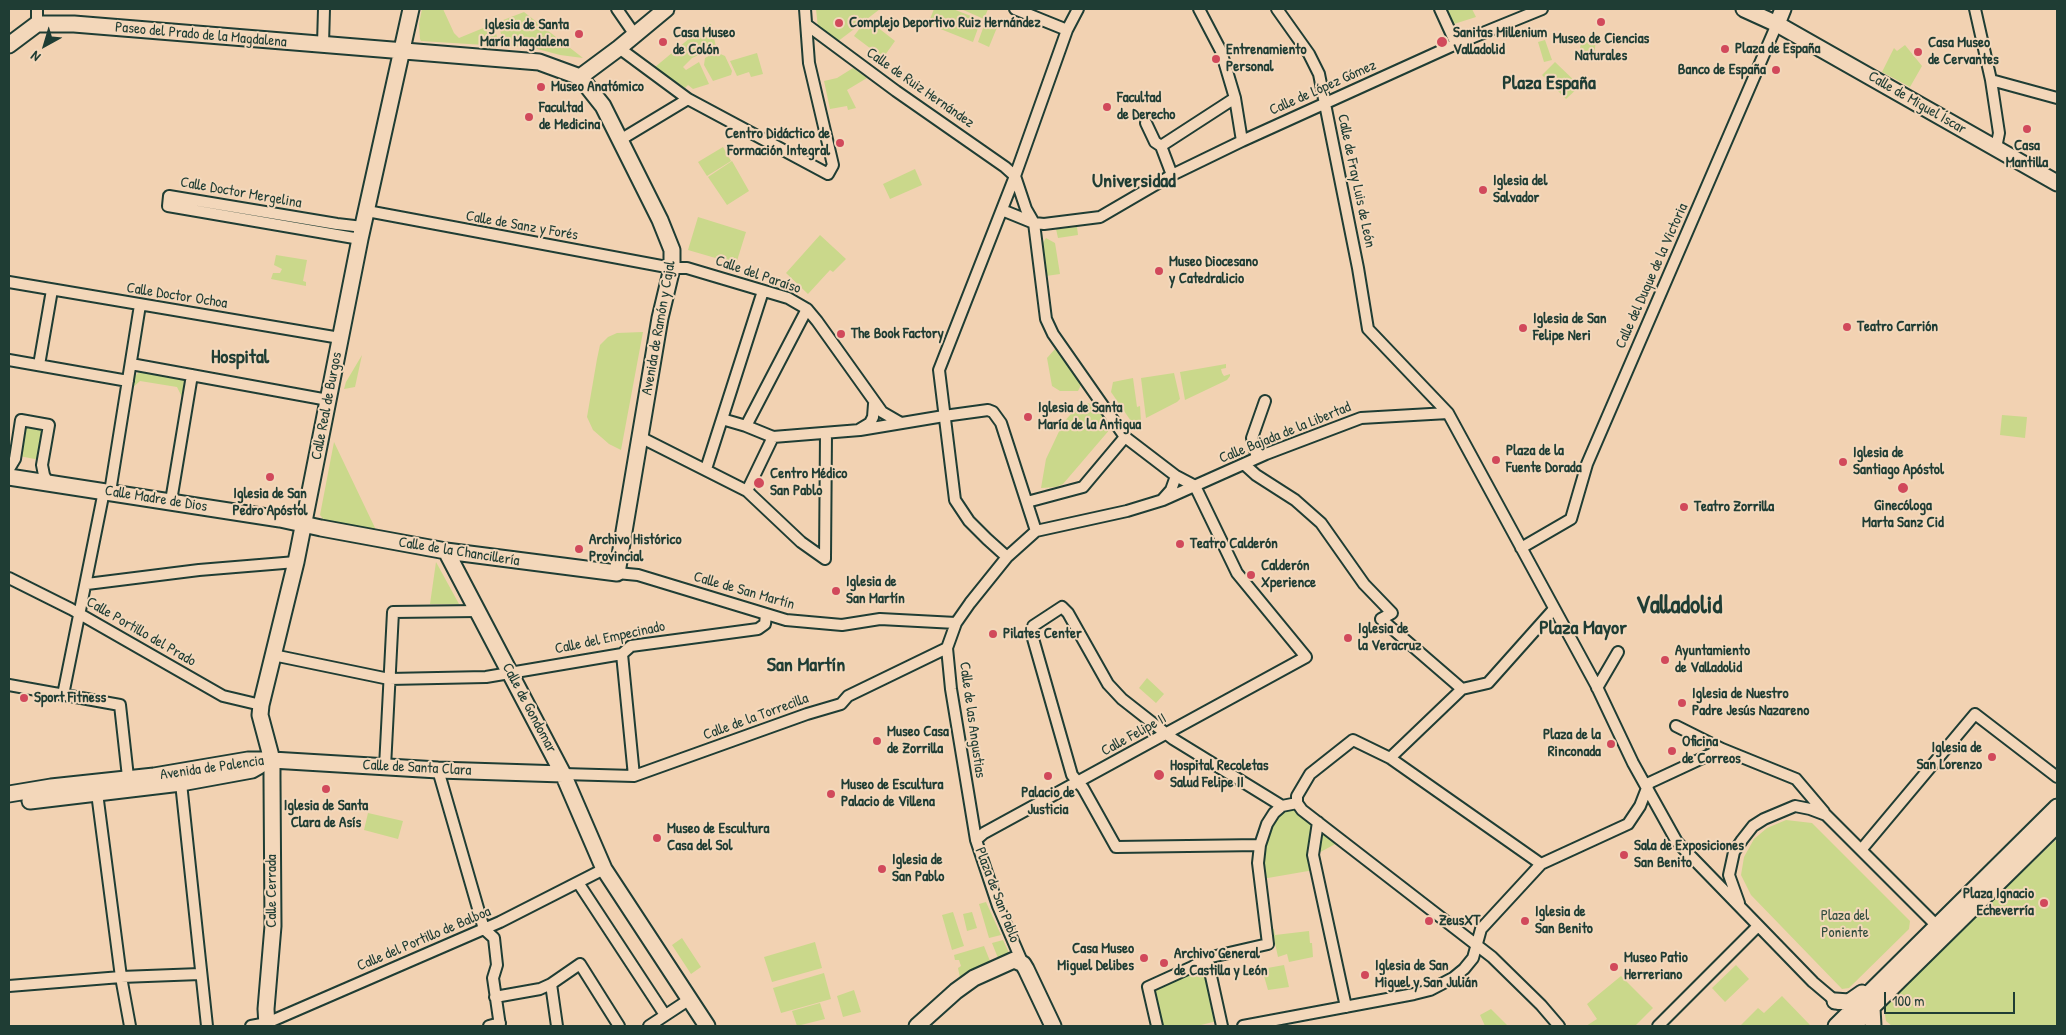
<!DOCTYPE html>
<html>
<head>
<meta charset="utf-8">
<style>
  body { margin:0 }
  #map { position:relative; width:2066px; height:1035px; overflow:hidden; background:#f2d2b2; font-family:"Patrick Hand",sans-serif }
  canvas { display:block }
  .frame { position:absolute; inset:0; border:10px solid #1f3d34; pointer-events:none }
  .north { position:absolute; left:20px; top:20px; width:50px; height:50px; -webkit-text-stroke:4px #f3d7ba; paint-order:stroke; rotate:219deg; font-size:14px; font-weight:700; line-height:20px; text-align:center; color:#1f3d34 }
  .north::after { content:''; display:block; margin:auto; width:18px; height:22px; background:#1f3d34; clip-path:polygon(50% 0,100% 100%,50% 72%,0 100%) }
  .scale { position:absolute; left:1884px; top:992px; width:131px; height:22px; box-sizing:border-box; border:2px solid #1f3d34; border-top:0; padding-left:6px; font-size:15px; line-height:18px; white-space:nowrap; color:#1f3d34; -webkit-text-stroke:4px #f3d7ba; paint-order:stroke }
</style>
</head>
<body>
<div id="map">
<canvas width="2066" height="1035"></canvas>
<div class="frame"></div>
<div class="north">N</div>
<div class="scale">100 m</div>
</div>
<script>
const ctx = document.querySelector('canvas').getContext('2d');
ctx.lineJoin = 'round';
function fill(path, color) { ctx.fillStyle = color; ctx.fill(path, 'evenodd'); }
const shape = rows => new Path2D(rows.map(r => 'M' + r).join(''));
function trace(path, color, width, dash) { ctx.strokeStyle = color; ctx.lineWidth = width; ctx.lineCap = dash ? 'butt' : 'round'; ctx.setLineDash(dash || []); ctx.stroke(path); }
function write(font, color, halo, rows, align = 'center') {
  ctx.font = font + ' "Patrick Hand",sans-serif'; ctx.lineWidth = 4; ctx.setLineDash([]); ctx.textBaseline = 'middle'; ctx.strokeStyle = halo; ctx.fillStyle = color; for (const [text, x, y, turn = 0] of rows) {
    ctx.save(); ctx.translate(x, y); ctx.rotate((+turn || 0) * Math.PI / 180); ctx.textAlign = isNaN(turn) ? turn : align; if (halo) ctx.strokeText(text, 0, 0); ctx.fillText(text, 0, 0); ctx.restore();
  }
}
fill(shape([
  [422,9,443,9,454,33,459,38,493,24,500,46,421,41,420,39,419,24],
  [816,9,880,9,867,19,895,41,883,58,854,36,866,20,837,42,818,28],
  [934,9,953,9,981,20,973,42,928,24],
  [961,9,988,9,984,19],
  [1446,9,1472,9,1476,17,1454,24],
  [524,12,583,58,560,55,530,47,504,46,498,22],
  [986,20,998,25,989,47,978,42],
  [711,24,716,47,692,58,683,67,686,70,699,62,709,84,693,89,688,85,685,88,655,67,702,28],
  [1591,33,1596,39,1594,57,1579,54,1581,43],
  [1545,40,1552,60,1544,62,1538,42],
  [1905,45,1922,66,1910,87,1882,72,1894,48,1897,51],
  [716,52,725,56,732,71,731,75,713,81,704,65,705,58],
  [757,53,763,74,751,77,749,72,737,76,730,61],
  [1555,62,1580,86,1566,99,1542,75],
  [853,68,867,78,847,90,856,108,848,110,847,106,830,109,824,81,837,78],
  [723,147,731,161,707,176,698,162],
  [732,161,749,191,727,205,708,177],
  [915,169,922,185,890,199,883,184],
  [698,217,746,232,736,264,688,250],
  [1077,227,1078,235,1058,238,1056,229],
  [820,235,846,259,833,272,830,270,808,294,786,273],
  [1046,238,1055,243,1060,274,1046,276,1041,246],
  [276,255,307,260,303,281,306,282,306,286,271,279,273,273,280,273,282,269,274,265],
  [643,332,621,450,609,444,593,430,587,417,597,359,600,345,608,337,617,333],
  [1055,349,1081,385,1078,391,1060,391,1052,386,1047,358],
  [362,355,355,387,344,389,346,382],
  [1226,364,1226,368,1221,369,1222,373,1224,376,1230,374,1230,376,1227,380,1185,400,1180,372],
  [139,372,181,378,184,380,182,397,177,387,140,381,132,388,134,377],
  [1174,373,1180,399,1177,402,1146,418,1141,378],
  [1133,378,1137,407,1140,406,1141,421,1133,424,1111,392,1113,382],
  [1088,403,1096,407,1111,428,1063,484,1056,487,1041,488,1046,459,1063,423,1077,407],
  [2002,415,2027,417,2025,438,2000,435],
  [24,425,45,428,40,460,19,456],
  [334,442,376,530,324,520,320,515],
  [436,562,459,604,430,604],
  [1147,678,1164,694,1156,703,1139,688],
  [1292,805,1339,842,1311,857,1314,870,1262,879,1261,855,1275,814],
  [368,813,403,821,398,839,364,830],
  [1786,820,1812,823,1910,921,1909,929,1849,988,1842,989,1751,895,1741,875,1744,857,1754,839,1767,828],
  [2057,839,2057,1026,1892,1026,1886,1021,1884,1008,1986,906],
  [986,902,1001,935,989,938,979,904],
  [953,912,964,946,952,950,942,915],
  [972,912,977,928,967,931,963,914],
  [1272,929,1274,929,1275,935,1309,931,1310,943,1312,943,1313,957,1289,962,1287,954,1278,957],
  [682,938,701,967,691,974,672,945],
  [1003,940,1009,953,998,958,992,943],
  [815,942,822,968,772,982,764,957],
  [984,946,990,961,960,978,958,968,961,966,959,960,955,960,954,955],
  [1284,965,1289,987,1268,990,1262,969],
  [1736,965,1749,979,1725,1002,1712,988],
  [1196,971,1206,974,1217,1021,1197,1026,1162,1026,1153,990],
  [824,973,831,999,781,1013,773,988],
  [1621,976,1653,1008,1635,1026,1586,1026,1597,1019,1587,1004],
  [854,990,861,1012,843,1017,837,996],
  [1782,996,1810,1025,1809,1026,1740,1026,1758,1008,1764,1013],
  [820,1003,825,1019,797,1026,792,1011],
  [1491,1009,1508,1026,1485,1026,1480,1015]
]), '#cad88b');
const street = shape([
  [617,9,635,35],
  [1015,9,1067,30],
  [1199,9,1221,51,1235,98,1242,141],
  [1277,9,1309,54,1319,74,1358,268,1368,329,1448,413,1596,685,1633,763,1677,842,1813,982,1839,1004],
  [1440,9,1456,44],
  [1975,9,1991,80,1999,133,1996,148],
  [37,24,37,9],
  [807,25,896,91,1005,167,1015,176,1026,209,1034,223,1046,319,1053,334,1125,437,1176,476,1195,486],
  [323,44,324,9],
  [619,48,688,99,828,174,833,165,809,63,805,9],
  [1991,80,2057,98],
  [1146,123,1155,142,1161,146,1172,175],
  [620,140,688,99],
  [1161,146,1235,98],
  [1002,210,1034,223,1044,224,1100,217,1172,175,1242,141,1456,44,1542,9],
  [367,211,672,268,687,268,788,298,807,309,817,321,882,412,901,423],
  [360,239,168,206,169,196,337,224,363,227],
  [9,282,340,338],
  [9,360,128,381],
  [131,364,328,400],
  [39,365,52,290],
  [722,419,746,426,773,437,860,430,944,416,988,410,993,412,1001,423,1036,531],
  [746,426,807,309],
  [860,429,870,423,873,417,874,404],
  [640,437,747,491,801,542,825,559],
  [1257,458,1252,438,1265,401],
  [1245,465,1256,475,1295,500,1321,523,1364,584,1392,613,1381,619,1462,689],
  [9,469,15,459,21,420,49,425,42,465,44,475,48,483],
  [706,469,763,291],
  [747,491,773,437],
  [110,492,140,305],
  [1163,499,1171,490,1176,476],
  [171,501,192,375],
  [1027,502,1083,487,1125,437],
  [1521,548,1571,519,1587,464,1777,24],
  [1007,557,987,539,969,521,955,500,939,370,1015,176,1067,30,1078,9],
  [825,559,826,434],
  [617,573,638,575,786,620,842,625,880,619,956,623],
  [9,578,71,609,223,696,261,705],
  [87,584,199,570,296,562],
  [622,654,634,776],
  [273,655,389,679,486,677,622,654,631,646,758,629,765,624,766,615],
  [9,685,120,705,128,777],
  [1597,688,1618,652],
  [1462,689,1488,683,1554,609],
  [63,695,104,491],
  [1676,726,1722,749,1796,779,1824,812],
  [1390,758,1462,689],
  [385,767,393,612,478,611],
  [438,770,484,929,494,938,497,965,493,978,500,1026],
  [563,774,634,776,807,714,841,704,848,696,947,648],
  [181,783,207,1026],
  [97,793,121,977,130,1026],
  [1297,803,1302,810,1492,957,1541,1005,1559,1026],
  [1297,803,1297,796,1310,774,1353,740,1390,758,1541,864],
  [1318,822,1313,855,1346,1007],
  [976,840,984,833,1306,657,1237,573,1195,486],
  [1260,845,1116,847,1083,788,1072,775,1032,635,1033,626,1062,607,1068,613,1108,684,1122,699,1173,739,1282,806],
  [1861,850,1975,714,2057,777],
  [579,884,665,1015],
  [1739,903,1729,875,1734,852,1742,840,1753,826,1764,819,1795,806,1810,809,1826,815,1937,926,1942,925],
  [1207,958,1222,1026],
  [1023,964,998,906,976,840,951,689,947,648,956,623,970,603,1007,557,1036,531,1127,511,1163,500,1266,454,1361,418,1448,413],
  [551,984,557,1026],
  [9,986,121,977,200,974],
  [495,997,540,989,551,984,580,964,619,1026],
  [251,1026,267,1023,500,922,604,869],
  [489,1026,500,1023],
  [649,1026,690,999],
  [1157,1026,1148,987,1192,967,1207,958,1268,944,1258,863,1260,845,1267,824,1274,813,1282,806,1297,803],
  [1243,1026,1414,994,1430,990,1453,978,1464,969,1473,958,1481,929,1541,864,1628,824,1640,806,1649,783,1722,749],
  [1658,1026,1758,926]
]);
const secondary = shape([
  [1744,9,1777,24,2057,183],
  [1777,24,1783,9],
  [9,45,37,24,74,24,539,62,580,77,603,106,660,220,672,250,672,268,660,318,617,573,446,551,321,528,280,519,9,477],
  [580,77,619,48,666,9],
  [446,551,563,774,604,869,707,1026],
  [9,794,51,787,154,776,248,760,272,760,438,770,563,774],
  [30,801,181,783,252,770,259,766],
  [1835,1001,1849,1002,1862,993],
  [1872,1008,1873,1026],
  [267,1026,266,1009,273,926,272,779,272,760,260,715,261,705,296,562,360,239,411,9],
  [917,1026,956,991,974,978,1014,960,1023,964,1026,969,1053,1026],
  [1836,1026,2057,807],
  [1853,1026,2057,825]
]);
trace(street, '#1f3d34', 14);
trace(secondary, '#1f3d34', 19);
trace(street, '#f3d7ba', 10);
trace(secondary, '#f3d7ba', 15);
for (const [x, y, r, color] of [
  [1601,22,5,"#d1495b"],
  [839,23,5,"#d1495b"],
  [579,34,5,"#d1495b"],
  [663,42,5,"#d1495b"],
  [1442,42,6,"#d1495b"],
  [1725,49,5,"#d1495b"],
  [1918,52,5,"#d1495b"],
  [1216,59,5,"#d1495b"],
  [1776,70,5,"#d1495b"],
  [541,87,5,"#d1495b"],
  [1107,107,5,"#d1495b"],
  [529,117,5,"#d1495b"],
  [2027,129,5,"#d1495b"],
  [840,143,5,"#d1495b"],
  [1483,190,5,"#d1495b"],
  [1159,271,5,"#d1495b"],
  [1847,327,5,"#d1495b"],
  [1523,328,5,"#d1495b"],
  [841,334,5,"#d1495b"],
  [1028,417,5,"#d1495b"],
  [1496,460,5,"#d1495b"],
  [1843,462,5,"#d1495b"],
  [270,477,5,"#d1495b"],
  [759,483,6,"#d1495b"],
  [1903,488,6,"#d1495b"],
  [1684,507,5,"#d1495b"],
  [1180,544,5,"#d1495b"],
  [579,549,5,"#d1495b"],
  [1251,575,5,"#d1495b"],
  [836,591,5,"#d1495b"],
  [993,634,5,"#d1495b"],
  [1348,638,5,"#d1495b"],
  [1665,660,5,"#d1495b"],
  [24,698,5,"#d1495b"],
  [1682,703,5,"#d1495b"],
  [877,741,5,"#d1495b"],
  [1611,744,5,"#d1495b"],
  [1672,751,5,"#d1495b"],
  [1992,757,5,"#d1495b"],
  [1159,775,6,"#d1495b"],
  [1048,776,5,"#d1495b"],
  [326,789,5,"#d1495b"],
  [831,794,5,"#d1495b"],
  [657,838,5,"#d1495b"],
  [1624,855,5,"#d1495b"],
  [882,869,5,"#d1495b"],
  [2044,903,5,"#d1495b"],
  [1429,921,5,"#d1495b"],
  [1525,921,5,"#d1495b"],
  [1144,958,5,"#d1495b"],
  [1164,963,5,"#d1495b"],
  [1614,967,5,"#d1495b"],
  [1365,975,5,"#d1495b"]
]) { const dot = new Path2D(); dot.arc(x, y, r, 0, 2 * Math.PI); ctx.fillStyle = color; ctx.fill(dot); trace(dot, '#f3d7ba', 2); }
write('bold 15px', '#1f3d34', '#f3d7ba', [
  ["Complejo Deportivo Ruiz Hernández",849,23],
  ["Iglesia de Santa",569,25,"right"],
  ["María Magdalena",569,42,"right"],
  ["Casa Museo",673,33],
  ["de Colón",673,50],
  ["Sanitas Millenium",1453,33],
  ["Valladolid",1453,50],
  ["Museo de Ciencias",1601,39,"center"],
  ["Naturales",1601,56,"center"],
  ["Casa Museo",1928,43],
  ["de Cervantes",1928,60],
  ["Plaza de España",1735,49],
  ["Entrenamiento",1226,50],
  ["Personal",1226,67],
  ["Banco de España",1766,70,"right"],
  ["Museo Anatómico",551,87],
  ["Facultad",1117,98],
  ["de Derecho",1117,115],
  ["Facultad",539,108],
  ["de Medicina",539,125],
  ["Centro Didáctico de",830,134,"right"],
  ["Formación Integral",830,151,"right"],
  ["Casa",2027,146,"center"],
  ["Mantilla",2027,163,"center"],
  ["Iglesia del",1493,181],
  ["Salvador",1493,198],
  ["Museo Diocesano",1169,262],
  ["y Catedralicio",1169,279],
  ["Iglesia de San",1533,319],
  ["Felipe Neri",1533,336],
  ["Teatro Carrión",1857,327],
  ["The Book Factory",851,334],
  ["Iglesia de Santa",1038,408],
  ["María de la Antigua",1038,425],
  ["Plaza de la",1506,451],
  ["Fuente Dorada",1506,468],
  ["Iglesia de",1853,453],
  ["Santiago Apóstol",1853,470],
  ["Centro Médico",770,474],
  ["San Pablo",770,491],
  ["Iglesia de San",270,494,"center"],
  ["Pedro Apóstol",270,511,"center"],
  ["Ginecóloga",1903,506,"center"],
  ["Marta Sanz Cid",1903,523,"center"],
  ["Teatro Zorrilla",1694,507],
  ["Archivo Histórico",589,540],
  ["Provincial",589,557],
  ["Teatro Calderón",1190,544],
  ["Calderón",1261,566],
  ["Xperience",1261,583],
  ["Iglesia de",846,582],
  ["San Martín",846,599],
  ["Iglesia de",1358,629],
  ["la Veracruz",1358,646],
  ["Pilates Center",1003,634],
  ["Ayuntamiento",1675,651],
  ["de Valladolid",1675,668],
  ["Iglesia de Nuestro",1692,694],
  ["Padre Jesús Nazareno",1692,711],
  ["Sport Fitness",34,698],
  ["Museo Casa",887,732],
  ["de Zorrilla",887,749],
  ["Plaza de la",1601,735,"right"],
  ["Rinconada",1601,752,"right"],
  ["Oficina",1682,742],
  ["de Correos",1682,759],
  ["Iglesia de",1982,748,"right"],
  ["San Lorenzo",1982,765,"right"],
  ["Hospital Recoletas",1170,766],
  ["Salud Felipe II",1170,783],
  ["Museo de Escultura",841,785],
  ["Palacio de Villena",841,802],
  ["Palacio de",1048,793,"center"],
  ["Justicia",1048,810,"center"],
  ["Iglesia de Santa",326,806,"center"],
  ["Clara de Asís",326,823,"center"],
  ["Museo de Escultura",667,829],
  ["Casa del Sol",667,846],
  ["Sala de Exposiciones",1634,846],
  ["San Benito",1634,863],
  ["Iglesia de",892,860],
  ["San Pablo",892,877],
  ["Plaza Ignacio",2034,894,"right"],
  ["Echeverría",2034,911,"right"],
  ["Iglesia de",1535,912],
  ["San Benito",1535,929],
  ["ZeusXT",1439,921],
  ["Casa Museo",1134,949,"right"],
  ["Miguel Delibes",1134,966,"right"],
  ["Archivo General",1174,954],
  ["de Castilla y León",1174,971],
  ["Museo Patio",1624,958],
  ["Herreriano",1624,975],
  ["Iglesia de San",1375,966],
  ["Miguel y San Julián",1375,983]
], 'left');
write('15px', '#1f3d34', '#f3d7ba', [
  ["Paseo del Prado de la Magdalena",201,35,5],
  ["Calle de Ruiz Hernández",920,88,35],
  ["Calle de López Gómez",1323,88,-24],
  ["Calle de Miguel Íscar",1917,103,30],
  ["Calle de Fray Luis de León",1356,181,78],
  ["Calle Doctor Mergelina",241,193,10],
  ["Calle de Sanz y Forés",522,226,10],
  ["Calle del Paraíso",758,275,19],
  ["Calle del Duque de la Victoria",1652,276,-66],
  ["Calle Doctor Ochoa",177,296,9],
  ["Avenida de Ramón y Cajal",659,328,-80],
  ["Calle Real de Burgos",327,406,-79],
  ["Calle Bajada de la Libertad",1285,433,-22],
  ["Calle Madre de Dios",156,499,9],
  ["Calle de la Chancillería",459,552,9],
  ["Calle de San Martín",744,591,16],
  ["Calle Portillo del Prado",141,632,30],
  ["Calle del Empecinado",610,638,-12],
  ["Calle de Gondomar",529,708,62],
  ["Calle de la Torrecilla",756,717,-20],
  ["Calle de las Angustias",972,720,82],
  ["Calle Felipe II",1134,735,-29],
  ["Avenida de Palencia",212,768,-8],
  ["Calle de Santa Clara",417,768,3],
  ["Calle Cerrada",272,891,-90],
  ["Plaza de San Pablo",997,895,69],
  ["Calle del Portillo de Balboa",424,939,-23]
]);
write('15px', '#304c3d', '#f3d7ba', [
  ["Plaza del",1845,916],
  ["Poniente",1845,933]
]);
write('bold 20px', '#1f3d34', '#f3d7ba', [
  ["Plaza España",1549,84],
  ["Universidad",1134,182],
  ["Hospital",240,358],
  ["Plaza Mayor",1583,629],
  ["San Martín",806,666]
]);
write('bold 25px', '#1f3d34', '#f3d7ba', [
  ["Valladolid",1679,606]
]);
</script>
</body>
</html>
